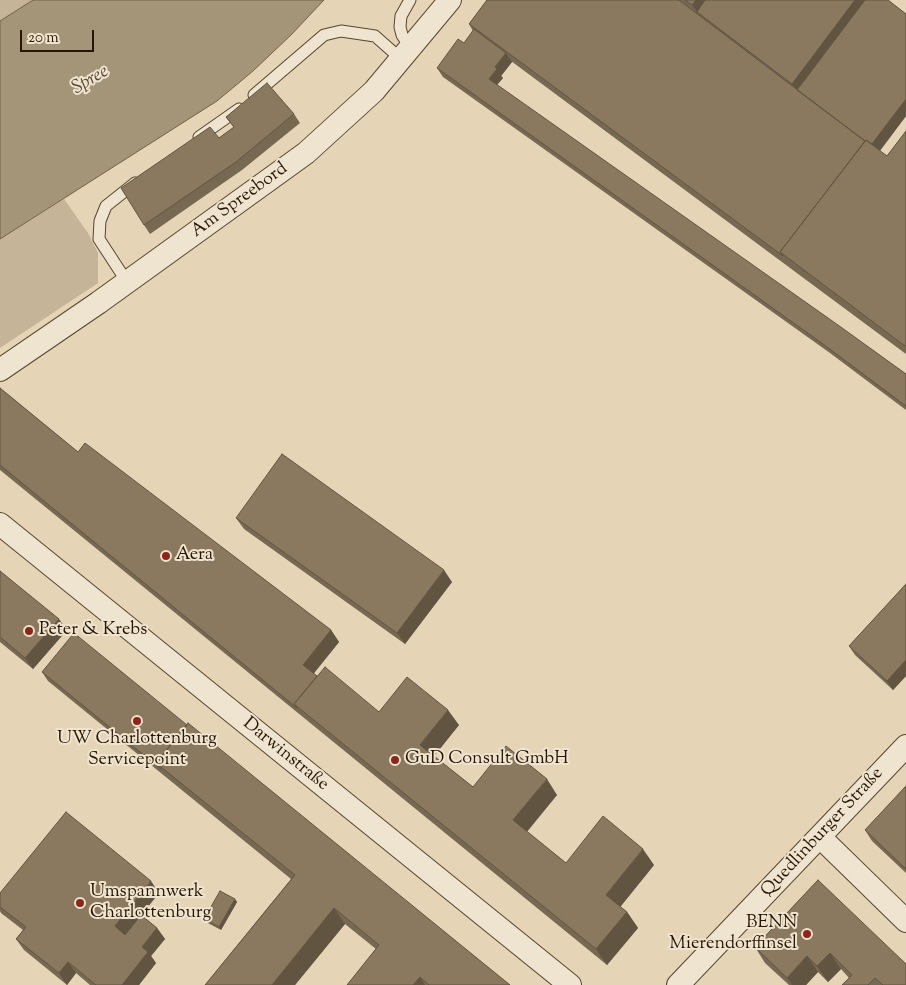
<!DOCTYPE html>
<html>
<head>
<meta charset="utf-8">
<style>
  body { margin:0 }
  #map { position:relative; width:906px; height:985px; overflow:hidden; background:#e5d5b6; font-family:"Sorts Mill Goudy",serif }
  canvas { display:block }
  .scale { position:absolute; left:20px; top:30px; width:74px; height:22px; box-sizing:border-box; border:2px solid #271501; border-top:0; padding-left:6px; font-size:15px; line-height:18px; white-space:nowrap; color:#271501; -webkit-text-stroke:4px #eee4d0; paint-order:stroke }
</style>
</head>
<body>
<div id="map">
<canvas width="906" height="985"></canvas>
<div class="scale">20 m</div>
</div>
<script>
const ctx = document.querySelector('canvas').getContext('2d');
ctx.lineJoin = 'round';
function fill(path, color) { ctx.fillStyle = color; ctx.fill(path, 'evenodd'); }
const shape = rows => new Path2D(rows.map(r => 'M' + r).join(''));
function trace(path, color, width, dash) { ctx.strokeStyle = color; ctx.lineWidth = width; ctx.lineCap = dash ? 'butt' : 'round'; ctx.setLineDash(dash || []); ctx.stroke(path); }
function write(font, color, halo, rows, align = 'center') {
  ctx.font = font + ' "Sorts Mill Goudy",serif'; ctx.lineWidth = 4; ctx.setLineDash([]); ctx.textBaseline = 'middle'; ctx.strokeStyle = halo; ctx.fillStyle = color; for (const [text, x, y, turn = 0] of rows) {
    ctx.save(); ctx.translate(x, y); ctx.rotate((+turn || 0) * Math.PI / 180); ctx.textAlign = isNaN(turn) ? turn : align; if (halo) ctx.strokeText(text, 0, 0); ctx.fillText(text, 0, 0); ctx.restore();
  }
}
fill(shape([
  [0,0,33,0,0,21],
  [64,199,88,233,98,253,98,283,0,348,0,239]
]), '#c5b497');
const water = shape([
  [33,0,324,0,291,35,253,71,217,101,0,239,0,21,33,0]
]);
fill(water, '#a49478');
trace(water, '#726148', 1);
const lane = shape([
  [410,0,401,16,400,27,402,35,410,47],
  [254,95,324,35,341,31,375,36,401,59],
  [199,137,239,109],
  [127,282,99,239,100,221,106,206,135,183]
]);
const street = shape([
  [0,370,98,303,306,153,374,91,450,0],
  [0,524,570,985],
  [820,837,906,921],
  [678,985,906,746]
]);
trace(lane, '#56452e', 13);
trace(street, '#56452e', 24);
trace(lane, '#eee4d0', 11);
trace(street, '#eee4d0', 22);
fill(shape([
  [487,0,888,0,906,14,906,116,880,151,887,156,906,131,906,354,511,61,512,62,501,76,503,78,497,85,906,374,906,410,830,353,443,77,437,68,464,43,473,31,469,24],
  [294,114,300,123,242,170,150,234,144,225,219,138,234,127,226,117],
  [0,388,78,452,331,630,339,642,313,674,317,676,379,712,459,725,434,756,473,787,557,795,527,832,566,863,654,865,620,907,627,912,638,928,607,965,0,470],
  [236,518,452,582,405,644,244,529],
  [0,571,67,630,33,669,0,642],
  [906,584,906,676,893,690,855,655,849,646],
  [42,672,187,725,510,985,347,985,376,949,345,924,295,985,205,985,291,879,48,681],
  [906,786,906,873,872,841,865,830],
  [818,880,906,985,842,985,849,978,841,969,828,982,818,972,806,985,789,985,765,963,755,947],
  [0,893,159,893,141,915,157,928,165,939,151,956,156,963,139,985,90,985,76,973,67,985,24,950,16,939,23,930,1,913,0,911],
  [235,899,237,902,221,930,206,922,204,919]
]), '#776852');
fill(shape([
  [696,0,728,0,697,12,692,5],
  [855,0,878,0,796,90,792,84],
  [506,53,512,62,501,76,503,78,495,87,489,79,495,67],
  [906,99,906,116,794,263,868,144],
  [444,570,452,582,405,644,397,633],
  [59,619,67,630,33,669,25,658],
  [331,630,339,642,311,677,303,665],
  [906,660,906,676,893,690,887,681],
  [448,710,459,725,431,760,420,745],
  [547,779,557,795,523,836,513,820],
  [643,849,654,865,617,911,606,895],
  [151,881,159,893,123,938,115,926],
  [235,899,237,902,221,930,219,927],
  [334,908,345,924,295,985,272,985],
  [627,912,638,928,607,965,596,949],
  [157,928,165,939,151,956,156,963,139,985,122,985,142,947],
  [830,953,841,969,828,982,817,966],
  [807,956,818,972,806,985,792,985,787,978],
  [68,962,76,973,67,985,59,973],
  [420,977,425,985,413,985]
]), '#615542');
const building = shape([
  [487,0,679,0,865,141,780,252,783,256,469,24,487,0],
  [685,0,696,0,692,5,685,0],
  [705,0,855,0,792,84,697,12,705,0],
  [865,0,888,0,906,14,906,99,872,144,866,140,865,141,797,90,865,0],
  [474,29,506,53,495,67,497,69,489,79,838,325,906,374,906,406,823,344,437,68,458,39,464,43,474,29],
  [267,83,294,114,236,162,144,225,121,188,210,127,219,138,234,127,226,117,267,83],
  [906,131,906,345,905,346,780,252,866,140,887,156,906,131],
  [0,388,78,452,85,443,331,630,303,665,317,676,294,704,297,708,0,465,0,388],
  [282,454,444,570,397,633,236,518,282,454],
  [0,571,59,619,25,658,0,637,0,571],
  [906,584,906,660,887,681,849,646,906,584],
  [74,633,187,725,156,763,161,769,42,672,74,633],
  [325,667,379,712,407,677,448,710,420,745,473,787,506,746,547,779,513,820,566,863,603,816,643,849,606,895,627,912,596,949,294,704,325,667],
  [188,723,510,985,429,985,420,977,413,985,347,985,379,945,334,908,272,985,205,985,295,875,156,763,188,723],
  [906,786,906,869,865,830,906,786],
  [66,812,151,881,115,926,125,935,141,915,157,928,142,947,148,952,122,985,96,985,68,962,59,973,16,939,26,927,0,907,0,893,66,812],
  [818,880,906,964,906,985,883,985,875,978,868,985,842,985,852,975,830,953,817,966,807,956,787,978,755,947,818,880],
  [220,891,235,899,219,927,204,919,220,891]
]);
fill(building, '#8a795f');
trace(building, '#615542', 1);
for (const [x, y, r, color] of [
  [166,556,5,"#8f2418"],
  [29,631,5,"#8f2418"],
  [137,721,5,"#8f2418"],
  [395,760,5,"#8f2418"],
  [80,903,5,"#8f2418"],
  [807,934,5,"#8f2418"]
]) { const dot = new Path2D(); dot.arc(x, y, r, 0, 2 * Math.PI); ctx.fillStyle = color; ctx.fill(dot); trace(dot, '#eee4d0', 2); }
write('18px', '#271501', '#eee4d0', [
  ["Am Spreebord",240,201,-36],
  ["Darwinstraße",285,755,39],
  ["Quedlinburger Straße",823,833,-47]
]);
write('18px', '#271501', '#eee4d0', [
  ["Aera",176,556],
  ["Peter & Krebs",39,631],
  ["UW Charlottenburg",137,740,"center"],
  ["Servicepoint",137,761,"center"],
  ["GuD Consult GmbH",405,760],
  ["Umspannwerk",90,893],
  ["Charlottenburg",90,914],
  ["BENN",797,924,"right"],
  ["Mierendorffinsel",797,945,"right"]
], 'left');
write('italic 19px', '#594831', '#eee4d0', [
  ["Spree",91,81,-31]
]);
</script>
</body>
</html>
